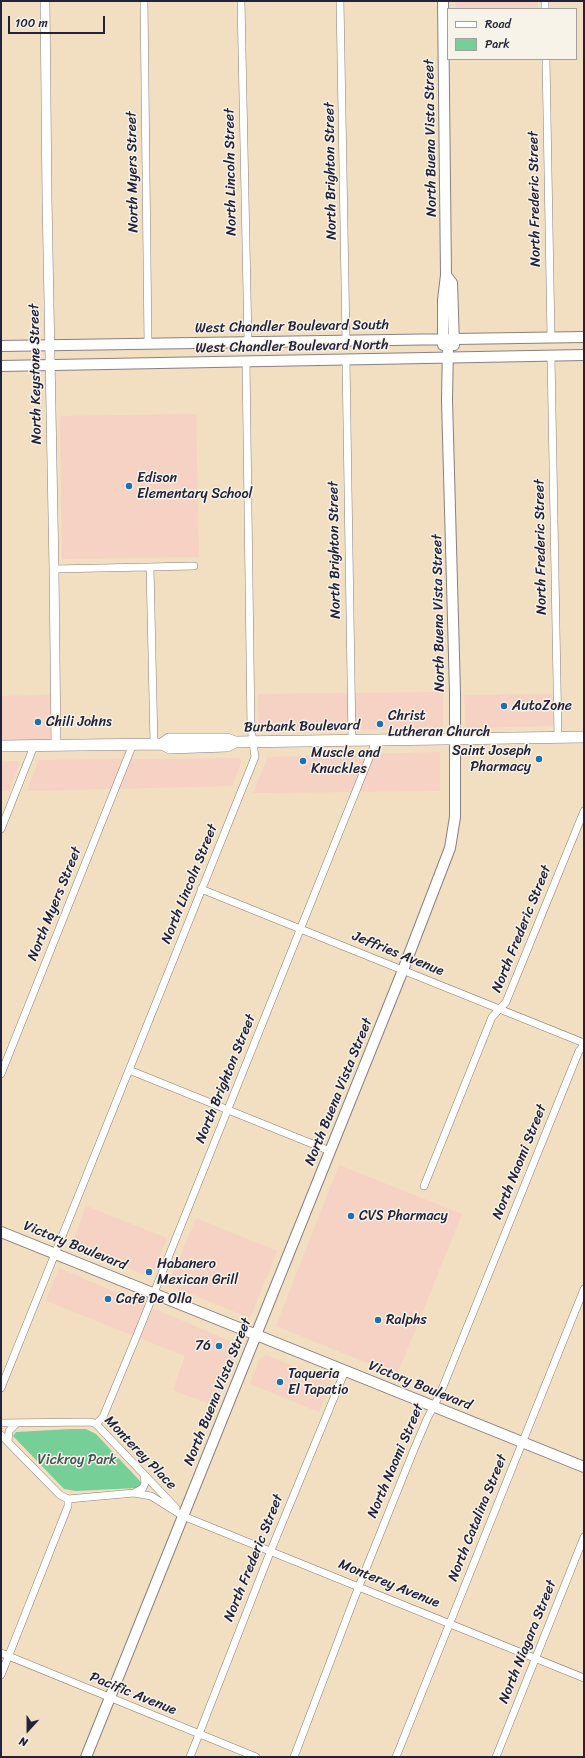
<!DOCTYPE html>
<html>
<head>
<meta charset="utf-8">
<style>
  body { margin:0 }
  #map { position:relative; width:585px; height:1758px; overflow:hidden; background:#f2dec0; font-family:Sriracha,sans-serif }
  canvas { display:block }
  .frame { position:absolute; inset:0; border:2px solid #22223b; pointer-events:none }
  .legend { position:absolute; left:447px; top:8px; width:130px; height:52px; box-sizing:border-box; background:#f7f3e8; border:1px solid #a29fa3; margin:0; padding:5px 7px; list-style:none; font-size:12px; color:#22223b }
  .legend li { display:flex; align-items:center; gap:8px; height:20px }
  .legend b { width:20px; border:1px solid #a29fa3 }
  .north { position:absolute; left:8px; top:1710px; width:40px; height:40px; -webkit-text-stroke:3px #f7f3e8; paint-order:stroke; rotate:201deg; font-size:11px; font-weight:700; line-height:16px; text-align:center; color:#22223b }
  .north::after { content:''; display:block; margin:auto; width:14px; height:18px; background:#22223b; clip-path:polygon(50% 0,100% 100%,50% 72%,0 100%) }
  .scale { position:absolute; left:8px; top:16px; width:97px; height:18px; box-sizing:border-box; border:2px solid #22223b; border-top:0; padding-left:5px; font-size:12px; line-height:14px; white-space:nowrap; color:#22223b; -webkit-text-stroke:3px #f7f3e8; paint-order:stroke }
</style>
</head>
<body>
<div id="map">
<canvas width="585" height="1758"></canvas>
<div class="frame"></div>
<ul class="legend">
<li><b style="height:5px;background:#fff"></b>Road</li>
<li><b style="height:11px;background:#76cf96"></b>Park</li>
</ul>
<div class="north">N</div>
<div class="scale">100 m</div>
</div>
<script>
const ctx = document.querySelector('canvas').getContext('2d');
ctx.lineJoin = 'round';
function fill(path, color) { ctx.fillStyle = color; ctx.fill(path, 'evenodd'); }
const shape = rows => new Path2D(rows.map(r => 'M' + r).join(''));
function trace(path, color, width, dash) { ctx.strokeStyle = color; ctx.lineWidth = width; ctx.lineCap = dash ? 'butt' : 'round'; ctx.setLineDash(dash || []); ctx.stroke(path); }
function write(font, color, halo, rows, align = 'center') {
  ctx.font = font + ' Sriracha,sans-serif'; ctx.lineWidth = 3; ctx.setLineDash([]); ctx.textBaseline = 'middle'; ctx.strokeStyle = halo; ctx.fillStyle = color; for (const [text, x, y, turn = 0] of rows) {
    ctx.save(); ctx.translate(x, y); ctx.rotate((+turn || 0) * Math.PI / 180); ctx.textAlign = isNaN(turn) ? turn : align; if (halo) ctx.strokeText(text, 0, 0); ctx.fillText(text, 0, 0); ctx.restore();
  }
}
fill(shape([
  [456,1,537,1,538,9,456,9],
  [196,414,199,557,62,559,60,416],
  [443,692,443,729,259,731,258,694],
  [552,694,553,726,466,728,464,695],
  [56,695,54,743,1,744,1,696],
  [440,752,440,791,253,793,268,757],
  [240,758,241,763,232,786,27,791,39,760],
  [1,761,17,761,19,764,9,791,1,791],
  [339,1165,462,1214,397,1375,276,1326],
  [86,1206,167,1238,151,1277,74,1246,73,1242],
  [196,1218,277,1251,250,1318,171,1286,169,1283],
  [59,1268,237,1344,238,1348,214,1406,173,1390,185,1356,46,1301],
  [266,1355,332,1381,319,1412,250,1384,260,1358]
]), '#f5d2c3');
fill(shape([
  [71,1429,86,1429,96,1434,138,1479,141,1482,140,1486,136,1488,76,1491,64,1489,13,1436,16,1432]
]), '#76cf96');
const minor = shape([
  [144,1,148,343],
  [241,1,248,342],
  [340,1,346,340],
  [545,9,545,1],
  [546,59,551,338],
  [551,356,558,737],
  [346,360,352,741],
  [150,567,154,744],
  [54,569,194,566],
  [1,829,34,746],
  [201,889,584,1043],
  [129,1070,330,1151],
  [1,1074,133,744],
  [424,1186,492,1017,506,1002,584,811],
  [1,1388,255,757,251,728,246,361],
  [1,1423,91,1422,96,1424,176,1508],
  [96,1424,103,1417,135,1340,376,741],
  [1,1435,60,1495,68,1499,134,1493,151,1496,183,1516,584,1678],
  [8,1442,9,1431,16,1424],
  [134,1493,143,1488,145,1483,144,1475],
  [1,1653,256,1757],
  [1,1675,68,1506,68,1499],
  [190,1757,271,1550,345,1371],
  [294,1757,359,1586,413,1452,427,1419,440,1394,579,1051,584,1045],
  [396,1757,584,1289],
  [496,1757,584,1537]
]);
const tertiary = shape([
  [45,1,47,198,54,569,56,745]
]);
const secondary = shape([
  [443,1,446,275,443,300,443,345],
  [446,275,452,283,454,345],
  [1,346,584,337],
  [1,366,584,355],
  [1,1232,584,1467],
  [86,1757,403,970,450,848,455,817,455,693,447,400,448,344,443,339]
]);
const primary = shape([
  [162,744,170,748,227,746,235,742],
  [1,746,162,744,169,739,227,739,235,742,584,737]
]);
trace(minor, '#8a807e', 8);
trace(tertiary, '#8a807e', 10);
trace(secondary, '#8a807e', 12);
trace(primary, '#8a807e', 12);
trace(minor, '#fff', 7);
trace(tertiary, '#fff', 9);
trace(secondary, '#fff', 10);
trace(primary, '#fff', 11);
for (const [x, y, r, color] of [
  [129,486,4,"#1f6fb2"],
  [504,706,4,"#1f6fb2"],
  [38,722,4,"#1f6fb2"],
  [380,724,4,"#1f6fb2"],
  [539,759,4,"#1f6fb2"],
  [303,761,4,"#1f6fb2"],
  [351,1216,4,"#1f6fb2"],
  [149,1272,4,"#1f6fb2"],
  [108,1299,4,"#1f6fb2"],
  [378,1320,4,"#1f6fb2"],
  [219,1346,4,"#1f6fb2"],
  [280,1382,4,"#1f6fb2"]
]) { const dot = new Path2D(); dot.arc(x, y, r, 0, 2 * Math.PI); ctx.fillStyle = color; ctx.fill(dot); trace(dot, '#f7f3e8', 1.5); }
write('14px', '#22223b', '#f7f3e8', [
  ["North Buena Vista Street",431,138,-91],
  ["North Brighton Street",331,171,-91],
  ["North Myers Street",133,172,-91],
  ["North Lincoln Street",231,172,-91],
  ["North Frederic Street",535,199,-91],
  ["West Chandler Boulevard South",292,327,-1],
  ["West Chandler Boulevard North",292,347,-1],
  ["North Keystone Street",36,374,-91],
  ["North Frederic Street",541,547,-91],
  ["North Brighton Street",335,550,-91],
  ["North Buena Vista Street",439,613,-91],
  ["Burbank Boulevard",302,727,-1],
  ["North Lincoln Street",190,884,-68],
  ["North Myers Street",55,904,-68],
  ["North Frederic Street",522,929,-68],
  ["Jeffries Avenue",398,954,22],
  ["North Brighton Street",226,1079,-68],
  ["North Buena Vista Street",339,1092,-68],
  ["North Naomi Street",520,1162,-68],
  ["Victory Boulevard",75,1246,22],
  ["Victory Boulevard",420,1386,22],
  ["North Buena Vista Street",218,1392,-68],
  ["Monterey Place",140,1453,46],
  ["North Naomi Street",396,1461,-67],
  ["North Catalina Street",478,1518,-68],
  ["North Frederic Street",254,1558,-68],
  ["Monterey Avenue",389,1584,22],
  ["North Niagara Street",528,1642,-68],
  ["Pacific Avenue",133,1694,22]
]);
write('14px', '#22223b', '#f7f3e8', [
  ["Edison",137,478],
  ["Elementary School",137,494],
  ["AutoZone",512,706],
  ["Christ",388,716],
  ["Lutheran Church",388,732],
  ["Chili Johns",46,722],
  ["Saint Joseph",531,751,"right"],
  ["Pharmacy",531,767,"right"],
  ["Muscle and",311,753],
  ["Knuckles",311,769],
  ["CVS Pharmacy",359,1216],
  ["Habanero",157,1264],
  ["Mexican Grill",157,1280],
  ["Cafe De Olla",116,1299],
  ["Ralphs",386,1320],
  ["76",211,1346,"right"],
  ["Taqueria",288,1374],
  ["El Tapatio",288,1390]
], 'left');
write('14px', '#3b5656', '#f7f3e8', [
  ["Vickroy Park",77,1460]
]);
</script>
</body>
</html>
